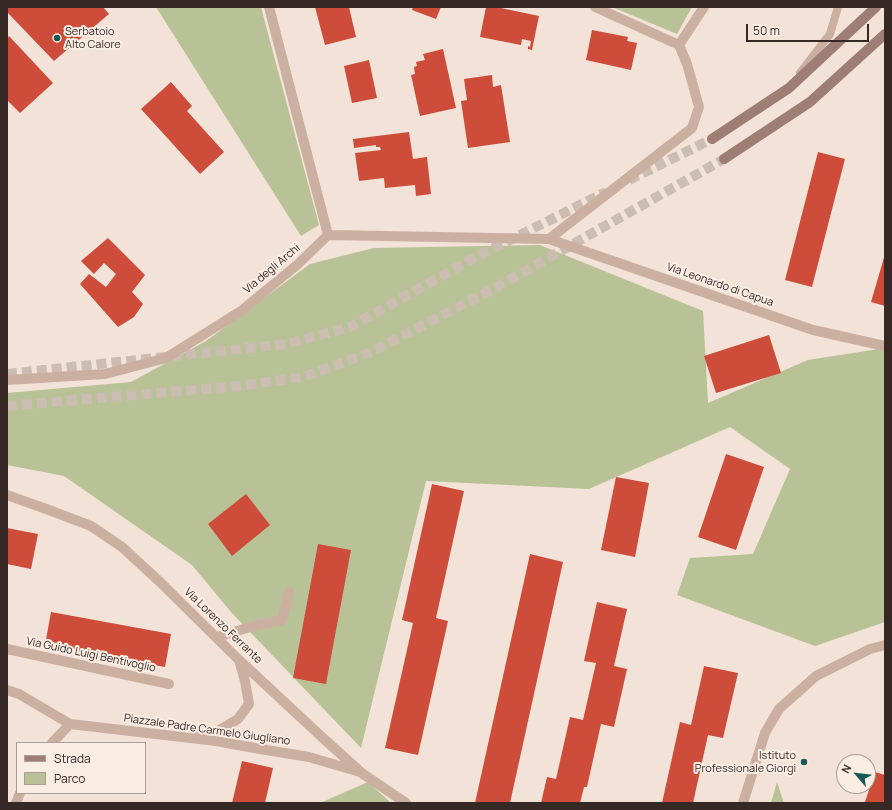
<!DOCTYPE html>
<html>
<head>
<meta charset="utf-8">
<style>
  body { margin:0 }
  #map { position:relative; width:892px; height:810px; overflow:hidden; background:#f2e2d7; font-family:Manrope,sans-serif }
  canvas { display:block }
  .frame { position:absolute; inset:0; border:8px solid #352825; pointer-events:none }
  .legend { position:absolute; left:16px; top:742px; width:130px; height:52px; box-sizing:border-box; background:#faede3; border:1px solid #ab9e97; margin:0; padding:5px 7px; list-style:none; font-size:12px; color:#352825 }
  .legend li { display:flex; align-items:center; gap:8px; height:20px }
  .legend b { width:20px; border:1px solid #ab9e97 }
  .north { position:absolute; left:836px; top:754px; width:40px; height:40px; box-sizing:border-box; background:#faede3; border:1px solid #ab9e97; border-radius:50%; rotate:298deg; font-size:11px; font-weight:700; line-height:16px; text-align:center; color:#352825 }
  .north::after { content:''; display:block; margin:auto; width:14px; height:18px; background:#185955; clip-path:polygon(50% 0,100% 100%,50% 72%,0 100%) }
  .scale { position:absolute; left:746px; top:24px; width:123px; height:18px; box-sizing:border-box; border:2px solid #352825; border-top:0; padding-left:5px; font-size:12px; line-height:14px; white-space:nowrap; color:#352825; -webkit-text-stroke:3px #faede3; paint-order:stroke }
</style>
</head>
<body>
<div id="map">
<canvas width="892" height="810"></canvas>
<div class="frame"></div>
<ul class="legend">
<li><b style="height:5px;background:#9e7e74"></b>Strada</li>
<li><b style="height:11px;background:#b8c296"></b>Parco</li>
</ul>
<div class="north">N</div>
<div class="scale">50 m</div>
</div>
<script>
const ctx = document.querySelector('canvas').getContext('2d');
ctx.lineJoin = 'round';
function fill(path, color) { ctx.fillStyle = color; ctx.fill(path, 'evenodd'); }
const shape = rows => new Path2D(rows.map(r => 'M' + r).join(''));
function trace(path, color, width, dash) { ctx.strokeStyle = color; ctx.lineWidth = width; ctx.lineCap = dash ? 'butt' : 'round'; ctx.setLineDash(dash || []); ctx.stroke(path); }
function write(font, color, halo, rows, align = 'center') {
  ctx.font = font + ' Manrope,sans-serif'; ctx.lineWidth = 4; ctx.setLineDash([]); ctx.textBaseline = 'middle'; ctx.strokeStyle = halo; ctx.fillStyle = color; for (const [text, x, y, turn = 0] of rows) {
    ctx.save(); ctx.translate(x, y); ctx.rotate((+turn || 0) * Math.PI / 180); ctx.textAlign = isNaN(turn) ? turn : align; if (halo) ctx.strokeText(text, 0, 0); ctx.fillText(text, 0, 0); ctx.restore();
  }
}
fill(shape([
  [156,7,261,7,319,225,301,236],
  [612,7,692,7,677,34],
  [540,245,703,311,708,403,808,360,885,348,885,622,815,646,677,595,690,558,753,554,790,469,730,427,589,489,426,481,361,748,231,612,192,565,64,476,7,465,7,393,131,382,206,341,310,264,374,248],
  [368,782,391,803,320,803],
  [777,782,784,803,771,803]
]), '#b8c296');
fill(shape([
  [7,7,103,7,109,14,54,61,7,12],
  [315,7,349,7,356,37,325,45],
  [413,7,441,7,436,19,412,10],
  [486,7,496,7,539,16,532,50,528,49,528,46,530,47,531,41,522,39,521,45,480,37],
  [592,30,628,37,627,41,637,43,631,70,586,60],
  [9,36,53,83,20,113,7,100,7,39],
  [443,49,456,108,420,116,411,75,415,74,414,67,417,66,416,62,425,60,423,54],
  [369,60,377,98,352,103,344,66],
  [492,75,493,87,501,85,510,142,468,148,461,101,467,100,464,79],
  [171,82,192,106,187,111,224,152,200,174,141,109],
  [409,132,413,159,427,157,431,194,416,196,415,185,385,188,384,178,359,181,355,153,381,150,380,147,376,147,376,145,354,148,353,139],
  [818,152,845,159,812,287,785,280],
  [108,238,145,275,132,292,143,304,134,317,118,327,80,284,89,274,106,287,116,274,104,263,94,274,81,261],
  [885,254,885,306,871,302],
  [769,335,781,373,716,393,704,356],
  [726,454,764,467,736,550,698,537],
  [616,477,649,483,635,557,601,550],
  [432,484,464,491,436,618,448,621,418,755,385,748,413,623,402,620],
  [246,494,270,525,232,556,208,524],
  [7,528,38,534,31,569,7,564],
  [318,544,351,550,326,684,293,678],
  [530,554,563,562,510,803,475,803],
  [597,602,627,609,614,666,627,669,614,727,601,724,587,787,584,787,580,803,541,803,547,777,556,779,570,717,583,720,596,663,584,661],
  [51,612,171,634,165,667,45,645],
  [704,666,738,673,723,738,708,735,693,803,662,803,680,722,691,725],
  [242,761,273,768,265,803,232,803],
  [875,772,885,775,885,803,865,802]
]), '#cd4c3a');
trace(shape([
  [629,180,712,139],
  [7,374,286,344,350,327,474,258,606,192],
  [7,406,239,386,303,377,369,353,495,288,724,159]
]), '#ccbdb3', 10, [10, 5]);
trace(shape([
  [800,73,830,34,838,7]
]), '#cbb0a2', 8);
trace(shape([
  [269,7,328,235],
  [679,45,704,7],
  [328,235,549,239,692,128,699,107,687,64,679,45,595,7],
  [549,239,813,330,885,346],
  [7,380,105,374,166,358,241,311,297,265,328,235],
  [7,495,49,510,91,526,122,547,160,582,238,659,324,739,363,774,406,803],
  [217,637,257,625,282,620,289,592],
  [7,649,169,684],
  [7,690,19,694,70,724],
  [196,736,216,732,238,719,249,704,245,681,239,660],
  [52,743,70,724,216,741,260,749,309,757,360,772],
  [16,803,20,793],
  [743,803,765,733,779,709,816,676,870,649,885,645]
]), '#cbb0a2', 10);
trace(shape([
  [712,139,789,88,876,7],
  [724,159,810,102,885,34]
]), '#9e7e74', 10);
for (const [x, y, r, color] of [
  [57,38,4,"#185955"],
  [804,762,4,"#185955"]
]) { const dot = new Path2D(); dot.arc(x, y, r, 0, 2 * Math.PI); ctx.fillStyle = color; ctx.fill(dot); trace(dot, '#faede3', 1.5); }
write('11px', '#352825', '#faede3', [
  ["Serbatoio",65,32],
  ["Alto Calore",65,45],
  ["Istituto",796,756,"right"],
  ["Professionale Giorgi",796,769,"right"]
], 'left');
write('11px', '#352825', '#faede3', [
  ["Via degli Archi",272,269,-40],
  ["Via Leonardo di Capua",720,285,19],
  ["Via Lorenzo Ferrante",223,626,44],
  ["Via Guido Luigi Bentivoglio",91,655,12],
  ["Piazzale Padre Carmelo Giugliano",207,730,8]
]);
</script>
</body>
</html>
